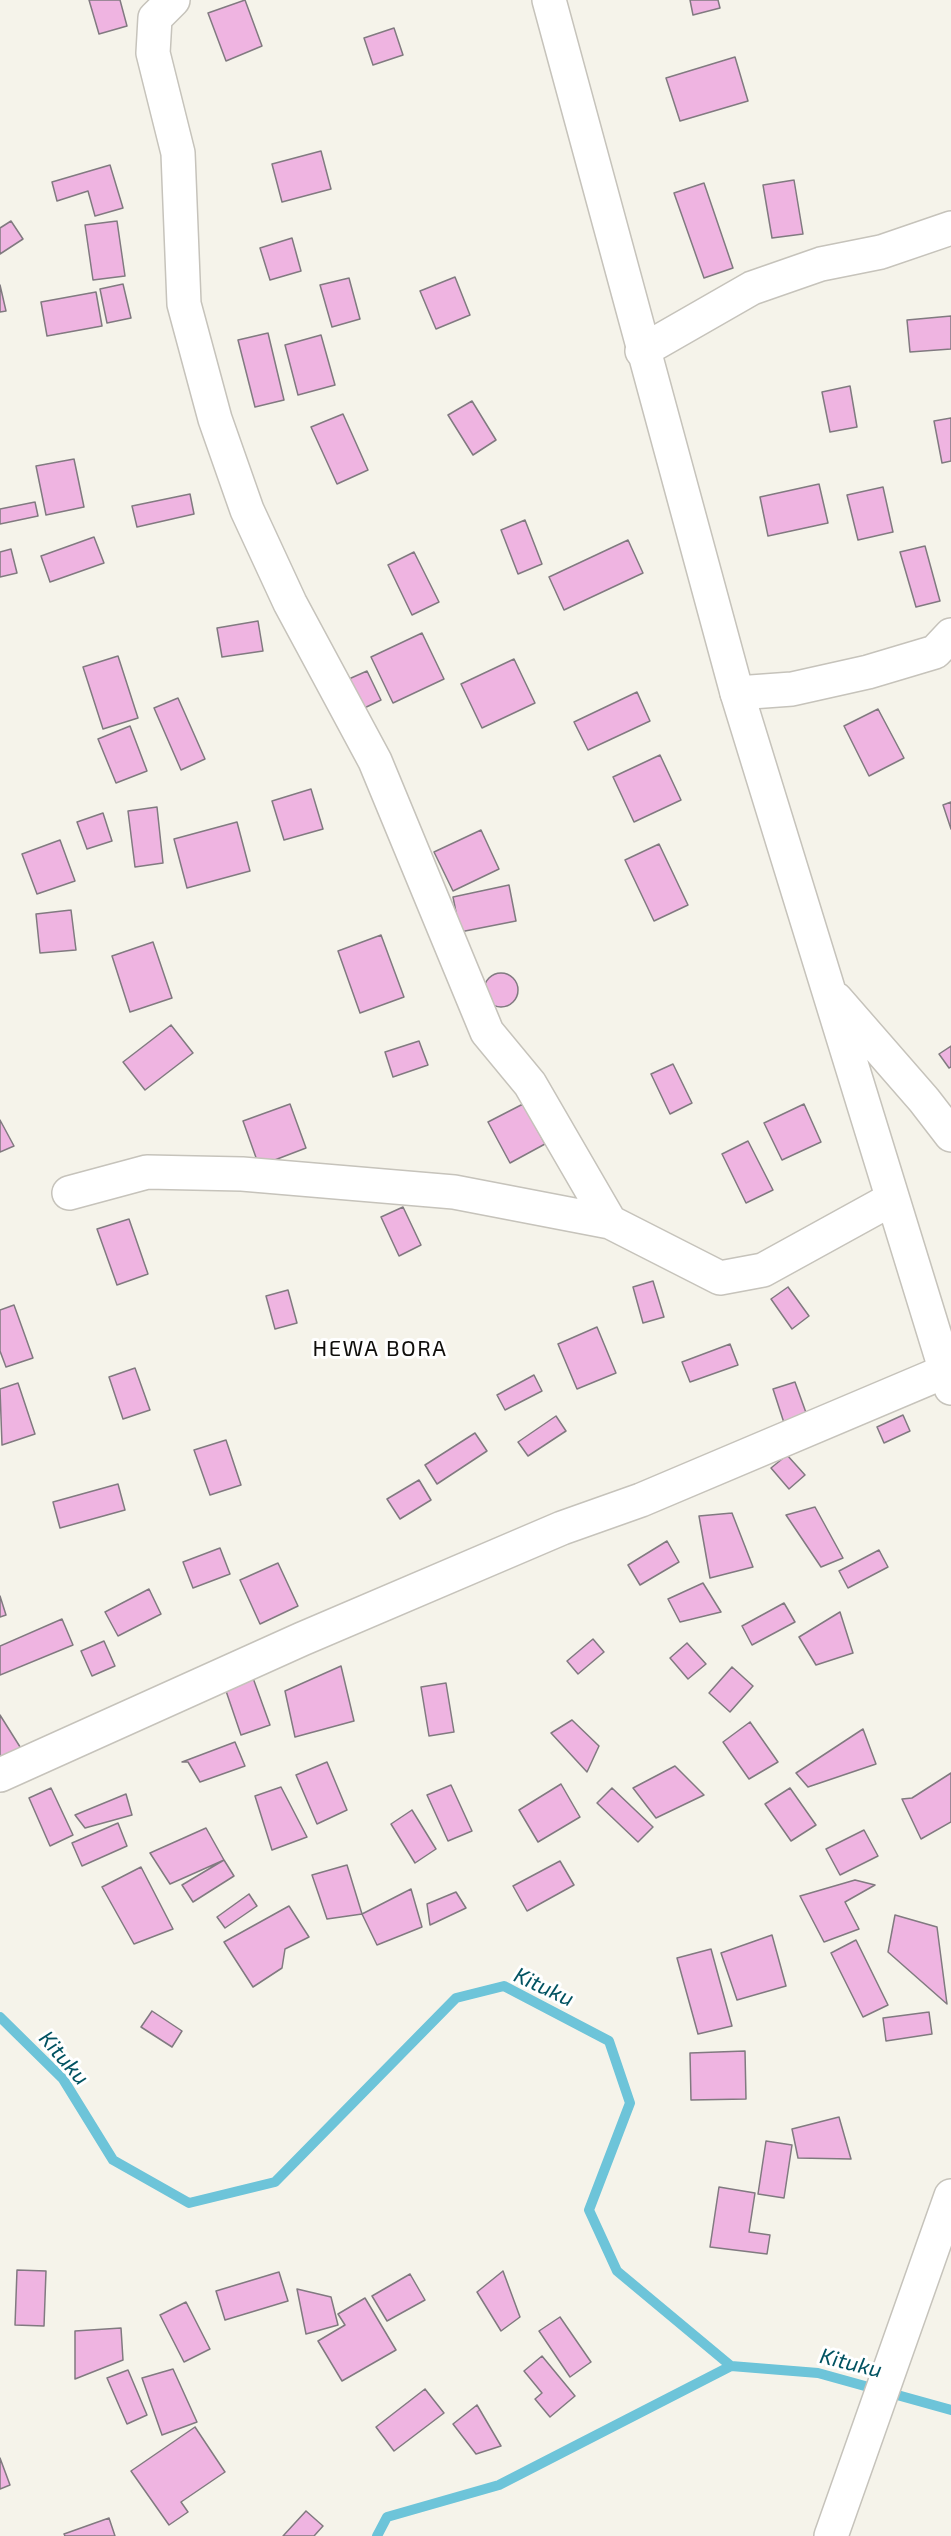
<!DOCTYPE html>
<html>
<head>
<meta charset="utf-8">
<style>
  body { margin:0 }
  canvas { display:block; background:#f5f3ea }
</style>
</head>
<body>
<canvas width="951" height="2536"></canvas>
<script>
const ctx = document.querySelector('canvas').getContext('2d');
ctx.lineJoin = 'round';
const shape = rows => new Path2D(rows.map(r => 'M' + r).join(''));
function trace(path, color, width, dash) { ctx.strokeStyle = color; ctx.lineWidth = width; ctx.lineCap = dash ? 'butt' : 'round'; ctx.setLineDash(dash || []); ctx.stroke(path); }
function fill(path, color) { ctx.fillStyle = color; ctx.fill(path, 'evenodd'); }
function write(font, color, halo, rows, align = 'center') {
  ctx.font = font + ' "Exo 2",sans-serif'; ctx.lineWidth = 6; ctx.setLineDash([]); ctx.textBaseline = 'middle'; ctx.strokeStyle = halo; ctx.fillStyle = color; for (const [text, x, y, turn = 0] of rows) {
    ctx.save(); ctx.translate(x, y); ctx.rotate((+turn || 0) * Math.PI / 180); ctx.textAlign = isNaN(turn) ? turn : align; if (halo) ctx.strokeText(text, 0, 0); ctx.fillText(text, 0, 0); ctx.restore();
  }
}
trace(shape([
  [0,2017,63,2079,113,2160,189,2203,275,2182,456,1998,504,1986,609,2041,630,2103,589,2210,617,2271,731,2366,818,2373,951,2410],
  [377,2536,387,2517,499,2485,731,2366]
]), '#6dc4d9', 10);
const building = shape([
  [89,0,120,0,127,26,99,34,89,0],
  [245,0,262,46,226,61,208,13,245,0],
  [690,0,718,0,720,8,693,15,690,0],
  [394,28,403,55,373,65,364,38,394,28],
  [735,57,748,101,680,121,666,78,735,57],
  [321,151,331,189,282,202,272,164,321,151],
  [110,165,123,208,95,216,88,191,57,201,52,182,110,165],
  [794,180,803,234,772,238,763,185,794,180],
  [704,183,733,268,704,278,674,193,704,183],
  [11,221,23,239,0,254,0,228,11,221],
  [117,221,125,276,93,280,85,225,117,221],
  [292,238,301,271,270,280,260,248,292,238],
  [455,277,470,315,436,329,420,291,455,277],
  [349,278,360,319,332,327,320,285,349,278],
  [123,284,131,318,107,323,100,289,123,284],
  [0,285,6,311,0,312,0,285],
  [96,292,102,326,47,336,41,302,96,292],
  [951,316,951,349,910,352,907,320,951,316],
  [268,333,284,400,255,407,238,340,268,333],
  [321,335,335,385,298,395,285,345,321,335],
  [850,386,857,427,830,432,822,392,850,386],
  [472,401,496,440,473,455,448,415,472,401],
  [343,414,368,470,337,484,311,427,343,414],
  [951,418,951,461,942,463,934,421,951,418],
  [74,459,84,507,46,515,36,466,74,459],
  [819,484,828,523,768,536,760,497,819,484],
  [883,487,893,532,858,540,847,495,883,487],
  [190,494,194,514,137,527,132,506,190,494],
  [35,502,38,516,0,524,0,509,35,502],
  [525,520,542,564,518,574,501,530,525,520],
  [94,537,104,563,50,582,41,556,94,537],
  [628,540,643,573,564,610,549,577,628,540],
  [925,546,940,601,916,607,900,552,925,546],
  [11,549,17,573,0,577,0,552,11,549],
  [414,552,439,602,412,615,388,565,414,552],
  [258,621,263,651,222,657,217,628,258,621],
  [422,633,444,679,393,703,371,657,422,633],
  [118,656,138,718,103,729,83,667,118,656],
  [514,659,535,703,482,728,461,684,514,659],
  [367,671,381,700,356,712,342,682,367,671],
  [637,692,650,721,588,750,574,722,637,692],
  [178,698,205,759,181,770,154,708,178,698],
  [878,709,904,758,869,776,844,726,878,709],
  [130,726,147,771,116,783,98,739,130,726],
  [660,755,681,800,634,822,613,777,660,755],
  [311,789,323,829,284,840,272,801,311,789],
  [951,802,951,829,943,805,951,802],
  [157,807,163,863,135,867,128,811,157,807],
  [103,813,112,841,87,849,77,822,103,813],
  [237,822,250,871,187,888,174,839,237,822],
  [481,830,499,869,453,891,434,852,481,830],
  [60,840,75,881,37,894,22,854,60,840],
  [659,844,688,905,654,921,625,860,659,844],
  [509,885,516,921,460,932,453,897,509,885],
  [71,910,76,950,40,953,36,914,71,910],
  [381,935,404,997,360,1013,338,951,381,935],
  [153,942,172,998,130,1012,112,956,153,942],
  '484 990a17 17 0 1 1 34 0a17 17 0 1 1-34 0Z',
  [171,1025,193,1053,145,1090,123,1062,171,1025],
  [419,1041,428,1065,393,1077,385,1052,419,1041],
  [951,1046,951,1067,949,1068,939,1054,951,1046],
  [673,1064,692,1103,670,1114,651,1074,673,1064],
  [290,1104,306,1148,259,1166,243,1121,290,1104],
  [523,1104,545,1144,510,1163,488,1122,523,1104],
  [804,1104,821,1142,782,1160,764,1123,804,1104],
  [0,1120,14,1146,0,1152,0,1120],
  [748,1141,773,1190,746,1203,722,1154,748,1141],
  [403,1207,421,1245,399,1256,381,1217,403,1207],
  [129,1219,148,1274,117,1285,97,1229,129,1219],
  [653,1281,664,1317,643,1323,633,1287,653,1281],
  [788,1287,809,1316,792,1329,771,1299,788,1287],
  [288,1290,297,1323,275,1329,266,1296,288,1290],
  [14,1305,33,1358,6,1367,0,1351,0,1310,14,1305],
  [597,1327,616,1373,577,1389,558,1344,597,1327],
  [730,1344,738,1365,690,1382,682,1362,730,1344],
  [135,1368,150,1410,123,1419,109,1377,135,1368],
  [534,1375,542,1391,505,1410,497,1395,534,1375],
  [795,1382,809,1421,786,1429,773,1389,795,1382],
  [18,1383,35,1434,2,1445,0,1389,18,1383],
  [903,1415,910,1431,884,1443,877,1427,903,1415],
  [556,1416,566,1431,528,1456,518,1442,556,1416],
  [475,1433,487,1451,437,1484,425,1465,475,1433],
  [226,1440,241,1485,210,1495,194,1450,226,1440],
  [787,1455,805,1475,789,1489,771,1468,787,1455],
  [419,1480,431,1500,400,1519,387,1499,419,1480],
  [118,1484,125,1510,60,1528,53,1502,118,1484],
  [815,1507,843,1558,821,1567,786,1515,815,1507],
  [732,1513,753,1567,710,1578,699,1516,732,1513],
  [667,1541,679,1562,640,1585,628,1565,667,1541],
  [220,1548,230,1574,193,1588,183,1562,220,1548],
  [879,1550,888,1567,848,1588,839,1571,879,1550],
  [278,1563,298,1606,260,1624,240,1580,278,1563],
  [703,1583,721,1612,680,1622,668,1599,703,1583],
  [149,1589,161,1614,118,1636,105,1612,149,1589],
  [0,1596,6,1615,0,1617,0,1596],
  [784,1603,795,1622,752,1645,742,1626,784,1603],
  [840,1612,853,1653,816,1665,799,1637,840,1612],
  [62,1619,73,1645,0,1675,0,1646,62,1619],
  [593,1639,604,1652,578,1674,567,1661,593,1639],
  [104,1641,115,1666,92,1676,81,1651,104,1641],
  [687,1643,706,1664,688,1679,670,1658,687,1643],
  [341,1666,354,1721,295,1737,285,1691,341,1666],
  [732,1667,753,1686,730,1712,709,1693,732,1667],
  [253,1678,270,1725,241,1735,225,1688,253,1678],
  [446,1683,454,1732,429,1736,421,1687,446,1683],
  [0,1715,22,1750,0,1758,0,1715],
  [572,1720,599,1746,587,1772,551,1733,572,1720],
  [750,1722,778,1762,749,1779,723,1742,750,1722],
  [863,1729,876,1764,808,1787,796,1773,863,1729],
  [235,1742,245,1766,200,1782,188,1762,182,1762,235,1742],
  [327,1762,347,1810,317,1824,296,1775,327,1762],
  [675,1766,704,1795,656,1818,633,1788,675,1766],
  [951,1773,951,1822,921,1839,902,1799,912,1798,951,1773],
  [561,1784,580,1817,538,1842,519,1810,561,1784],
  [451,1785,472,1831,448,1841,427,1795,451,1785],
  [281,1787,307,1837,272,1850,255,1796,281,1787],
  [51,1788,73,1835,50,1846,29,1798,51,1788],
  [612,1788,653,1827,638,1842,597,1803,612,1788],
  [790,1788,816,1825,791,1841,765,1804,790,1788],
  [126,1794,132,1815,85,1828,75,1815,126,1794],
  [412,1810,436,1849,415,1863,391,1824,412,1810],
  [118,1823,127,1846,82,1866,72,1843,118,1823],
  [206,1828,224,1860,170,1884,150,1853,206,1828],
  [864,1830,878,1856,840,1875,826,1849,864,1830],
  [224,1860,234,1876,193,1902,182,1885,224,1860],
  [560,1861,574,1885,527,1911,513,1886,560,1861],
  [347,1865,362,1914,327,1919,312,1875,347,1865],
  [141,1867,173,1929,134,1944,102,1887,141,1867],
  [855,1880,875,1885,845,1902,859,1929,824,1942,800,1896,855,1880],
  [411,1889,422,1927,377,1945,362,1914,411,1889],
  [456,1892,466,1908,430,1925,427,1904,456,1892],
  [249,1894,257,1906,225,1928,217,1917,249,1894],
  [289,1906,309,1937,285,1949,282,1968,253,1987,224,1942,289,1906],
  [895,1915,937,1927,947,2004,888,1952,895,1915],
  [772,1935,786,1986,737,2000,721,1953,772,1935],
  [856,1940,888,2005,863,2017,831,1953,856,1940],
  [711,1949,732,2026,698,2034,677,1958,711,1949],
  [152,2011,182,2031,172,2047,141,2027,152,2011],
  [929,2012,932,2034,886,2041,883,2018,929,2012],
  [745,2051,746,2099,691,2100,690,2053,745,2051],
  [839,2117,851,2159,798,2158,792,2129,839,2117],
  [766,2141,792,2145,784,2198,758,2194,766,2141],
  [719,2187,755,2193,749,2232,770,2235,767,2254,710,2247,719,2187],
  [17,2270,46,2271,44,2326,15,2325,17,2270],
  [503,2271,520,2317,501,2331,477,2292,503,2271],
  [279,2272,288,2301,225,2320,216,2291,279,2272],
  [410,2274,425,2300,387,2321,372,2296,410,2274],
  [297,2289,331,2297,338,2325,306,2334,297,2289],
  [365,2298,396,2350,342,2381,318,2341,345,2325,338,2314,365,2298],
  [186,2302,210,2349,184,2362,160,2315,186,2302],
  [560,2317,591,2362,570,2377,539,2331,560,2317],
  [121,2328,123,2360,75,2379,75,2331,121,2328],
  [542,2356,575,2396,550,2417,535,2399,542,2393,524,2371,542,2356],
  [173,2369,197,2422,162,2435,142,2378,173,2369],
  [128,2370,147,2415,127,2424,107,2378,128,2370],
  [425,2389,444,2413,394,2451,376,2427,425,2389],
  [477,2405,501,2446,476,2454,453,2424,477,2405],
  [195,2427,225,2472,181,2502,188,2512,169,2525,131,2471,195,2427],
  [0,2458,10,2485,0,2489,0,2458],
  [306,2511,323,2526,314,2536,283,2536,306,2511],
  [109,2518,115,2536,65,2536,64,2534,109,2518]
]);
fill(building, '#efb4e1');
trace(building, '#817a80', 1.5);
const minor = shape([
  [173,0,155,18,153,53,178,153,184,304,215,419,247,510,290,603,375,761,487,1032,530,1084,610,1222],
  [642,351,752,288,821,264,881,252,951,228],
  [737,693,792,689,868,672,935,652,951,635],
  [69,1193,147,1172,242,1174,454,1192,610,1222,720,1278,763,1270,892,1199],
  [0,1775,302,1639,562,1528,641,1500,946,1371]
]);
const tertiary = shape([
  [549,0,737,693,951,1388],
  [836,999,924,1100,951,1135],
  [831,2536,951,2196]
]);
trace(minor, '#c6c3bb', 36);
trace(tertiary, '#c6c3bb', 36);
trace(minor, '#fff', 33);
trace(tertiary, '#fff', 33);
ctx.letterSpacing = '1.5px';
write('22px', '#0f0e0b', '#fff', [
  ["HEWA BORA",380,1349]
]);
ctx.letterSpacing = '0px';
write('italic 22px', '#015261', '#fff', [
  ["Kituku",544,1987,25],
  ["Kituku",64,2058,49],
  ["Kituku",851,2363,14]
]);
</script>
</body>
</html>
